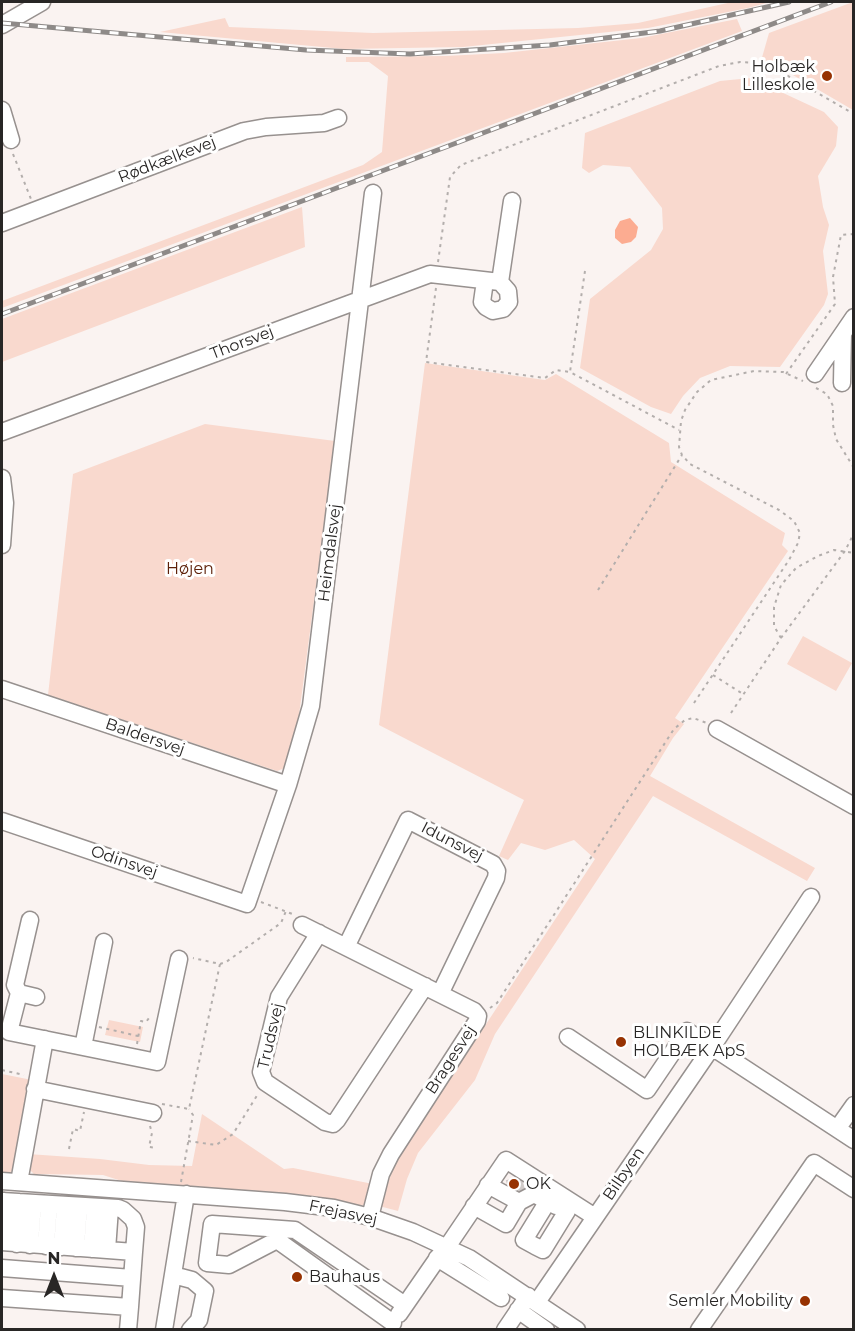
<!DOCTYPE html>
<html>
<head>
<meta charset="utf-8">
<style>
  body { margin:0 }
  #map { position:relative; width:855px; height:1331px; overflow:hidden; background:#faf3f1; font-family:Montserrat,sans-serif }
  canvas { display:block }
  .frame { position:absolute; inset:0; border:3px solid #282625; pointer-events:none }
  .north { position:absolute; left:24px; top:1247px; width:60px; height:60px; -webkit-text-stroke:4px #fff; paint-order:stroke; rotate:0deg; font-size:16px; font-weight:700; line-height:24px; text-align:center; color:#282625 }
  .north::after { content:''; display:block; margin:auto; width:21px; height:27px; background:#282625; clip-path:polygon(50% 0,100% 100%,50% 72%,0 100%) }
</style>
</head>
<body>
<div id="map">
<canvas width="855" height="1331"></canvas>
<div class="frame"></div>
<div class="north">N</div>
</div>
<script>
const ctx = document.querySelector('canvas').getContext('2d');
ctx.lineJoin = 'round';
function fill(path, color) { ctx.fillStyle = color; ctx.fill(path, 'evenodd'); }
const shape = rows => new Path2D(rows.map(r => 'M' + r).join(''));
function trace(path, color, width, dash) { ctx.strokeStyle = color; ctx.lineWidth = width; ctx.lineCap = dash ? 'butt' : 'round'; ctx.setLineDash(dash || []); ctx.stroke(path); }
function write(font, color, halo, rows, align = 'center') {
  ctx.font = font + ' Montserrat,sans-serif'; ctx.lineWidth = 6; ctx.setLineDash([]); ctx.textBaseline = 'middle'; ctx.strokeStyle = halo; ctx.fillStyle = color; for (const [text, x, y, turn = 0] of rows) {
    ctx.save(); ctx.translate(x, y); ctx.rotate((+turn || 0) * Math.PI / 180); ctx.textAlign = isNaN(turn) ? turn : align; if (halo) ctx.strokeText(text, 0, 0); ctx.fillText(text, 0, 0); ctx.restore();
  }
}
fill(shape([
  [732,2,770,2,748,8,648,28,463,47,344,49,160,32,225,18,229,27,373,33,578,28,638,23],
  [853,2,853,110,786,71,761,61,769,33],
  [737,19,742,31,2,308,2,301,363,165,382,152,388,76,369,62,346,62,346,57,445,56,504,53,641,38],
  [751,78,824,112,838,127,836,146,818,176,823,207,829,225,823,251,828,294,824,305,780,367,730,366,700,378,683,396,671,414,651,407,580,368,590,299,651,250,663,229,662,208,630,167,603,165,589,173,582,168,585,133,720,81],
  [302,207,305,247,2,362,2,319],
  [425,363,545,380,556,374,669,443,671,462,785,533,782,545,788,551,675,718,684,724,673,738,650,776,815,868,807,881,653,796,495,1034,475,1080,418,1153,407,1179,398,1211,379,1206,397,1159,595,859,574,840,545,850,521,843,508,860,499,856,524,800,379,725],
  [205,424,335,441,299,715,285,768,277,771,48,695,73,474],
  [803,636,852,663,836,691,787,664],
  [109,1020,143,1027,140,1042,105,1035],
  [2,1074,32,1080,14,1168,10,1173,2,1172],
  [202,1114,284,1169,293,1168,373,1184,366,1204,356,1207,134,1185,103,1175,34,1174,27,1167,28,1154,100,1159,149,1165,192,1166]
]), '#f9d9ce');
fill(shape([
  [630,218,638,227,636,237,631,242,622,244,615,238,615,230,620,221]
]), '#fcac91');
trace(shape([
  [508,1188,526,1183]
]), '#d0cac8', 16, [16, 8]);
const minor = shape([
  [2,25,42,2],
  [2,110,11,140],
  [2,223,244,131,266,127,324,123,338,118],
  [485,281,482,302,486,307,493,311,503,309,509,302,508,291,500,282],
  [815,374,854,317],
  [842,383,843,333],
  [2,432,430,274,500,282,512,201],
  [2,478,5,503,2,545],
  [2,689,288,785],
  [717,729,854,806],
  [2,821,247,904,288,785,311,706,373,193],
  [30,920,15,985,19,993,9,1032,157,1062,179,959],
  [302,925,474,1011,478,1016,477,1021,391,1154,381,1174,370,1217],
  [319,933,279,997,261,1072,265,1082,325,1122,333,1124,337,1120,425,986],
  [346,947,408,820,493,864,497,871,496,878,440,994],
  [19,993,36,997],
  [568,1037,647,1090,687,1031,712,1047,811,897],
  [83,1047,104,942],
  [35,1089,153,1113],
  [837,1129,854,1105],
  [2,1181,285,1202,334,1208,370,1217,413,1232,469,1258,577,1330],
  [19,1182,45,1039],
  [488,1185,519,1202,534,1194,556,1206],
  [2,1201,118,1208,123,1210,133,1219,136,1227,134,1252],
  [548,1201,524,1240,535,1246,543,1250,567,1211],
  [474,1206,506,1224,519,1202],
  [2,1242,134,1252,130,1307,2,1298],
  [2,1242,4,1201],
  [17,1244,19,1202],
  [30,1245,33,1203],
  [46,1246,49,1204],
  [62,1247,65,1205],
  [447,1247,506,1160,595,1217],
  [76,1248,79,1206],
  [92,1249,95,1207],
  [107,1250,110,1208],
  [437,1258,501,1298],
  [2,1268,132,1278],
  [173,1275,192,1280,205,1291,199,1320,190,1330],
  [537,1302,712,1047,854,1140],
  [518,1310,546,1330],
  [399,1314,446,1246],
  [393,1323,277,1240,229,1265,207,1263,212,1224,295,1230,405,1305],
  [128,1330,130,1307],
  [164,1330,186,1194],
  [505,1330,528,1296],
  [699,1330,814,1163,854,1189]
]);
trace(minor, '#97918f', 19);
trace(shape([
  [13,154,31,199],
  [438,262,450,177,461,165,719,66,740,62,757,63,774,68,854,114],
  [585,271,570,372,679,430],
  [436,288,426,362,545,378,556,370,570,372],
  [786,374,835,304,833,277,841,235,854,234],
  [816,388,827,394,833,406,833,425,836,439,854,468],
  [598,590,682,455],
  [781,638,774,626,774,607,781,585,796,568,818,556,834,550,854,553],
  [713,675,743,694],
  [694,703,789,560,798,543,800,533,794,521,779,510,690,464,682,455,679,447,681,421,685,410,697,392,711,380,754,371,783,372,803,381],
  [731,713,781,638,845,551,854,533],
  [261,902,295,915],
  [220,964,226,962,281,923,286,911],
  [490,1008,497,1003,674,729,685,720,693,718,707,723],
  [99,1027,138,1036],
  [137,1044,141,1021,146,1022,149,1018],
  [2,1070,24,1075],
  [162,1104,189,1109,220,964,193,958],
  [150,1126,152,1133,149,1147,157,1148],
  [188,1141,216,1145,233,1134,258,1094],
  [69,1149,73,1129,80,1131,84,1112],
  [181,1182,193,1115,189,1109]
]), '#b3aeac', 2, [3, 4.5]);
trace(minor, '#fff', 16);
const rail = shape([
  [2,23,306,50,410,54,550,45,660,31,789,2],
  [2,314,831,2]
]);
trace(rail, '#8e8a88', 5);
trace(rail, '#fff', 3, [9]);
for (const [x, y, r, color] of [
  [827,76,6,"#973202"],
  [621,1042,6,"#973202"],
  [514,1184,6,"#973202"],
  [297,1277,6,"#973202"],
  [805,1301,6,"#973202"]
]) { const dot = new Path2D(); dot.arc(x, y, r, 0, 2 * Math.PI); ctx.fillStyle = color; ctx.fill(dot); trace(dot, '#fff', 2); }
write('16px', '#282625', '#fff', [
  ["Holbæk",815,67,"right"],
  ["Lilleskole",815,85,"right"],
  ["BLINKILDE",633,1033],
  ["HOLBÆK ApS",633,1051],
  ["OK",526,1184],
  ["Bauhaus",309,1277],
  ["Semler Mobility",793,1301,"right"]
], 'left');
write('16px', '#282625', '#fff', [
  ["Rødkælkevej",167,160,-21],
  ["Thorsvej",242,343,-21],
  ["Heimdalsvej",330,553,-83],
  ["Baldersvej",145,737,19],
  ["Idunsvej",452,842,27],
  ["Odinsvej",124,862,19],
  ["Trudsvej",271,1036,-77],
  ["Bragesvej",451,1060,-57],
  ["Bilbyen",624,1174,-56],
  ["Frejasvej",343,1213,12]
]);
write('16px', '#5d2109', '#fff', [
  ["Højen",190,569]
]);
</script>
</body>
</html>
